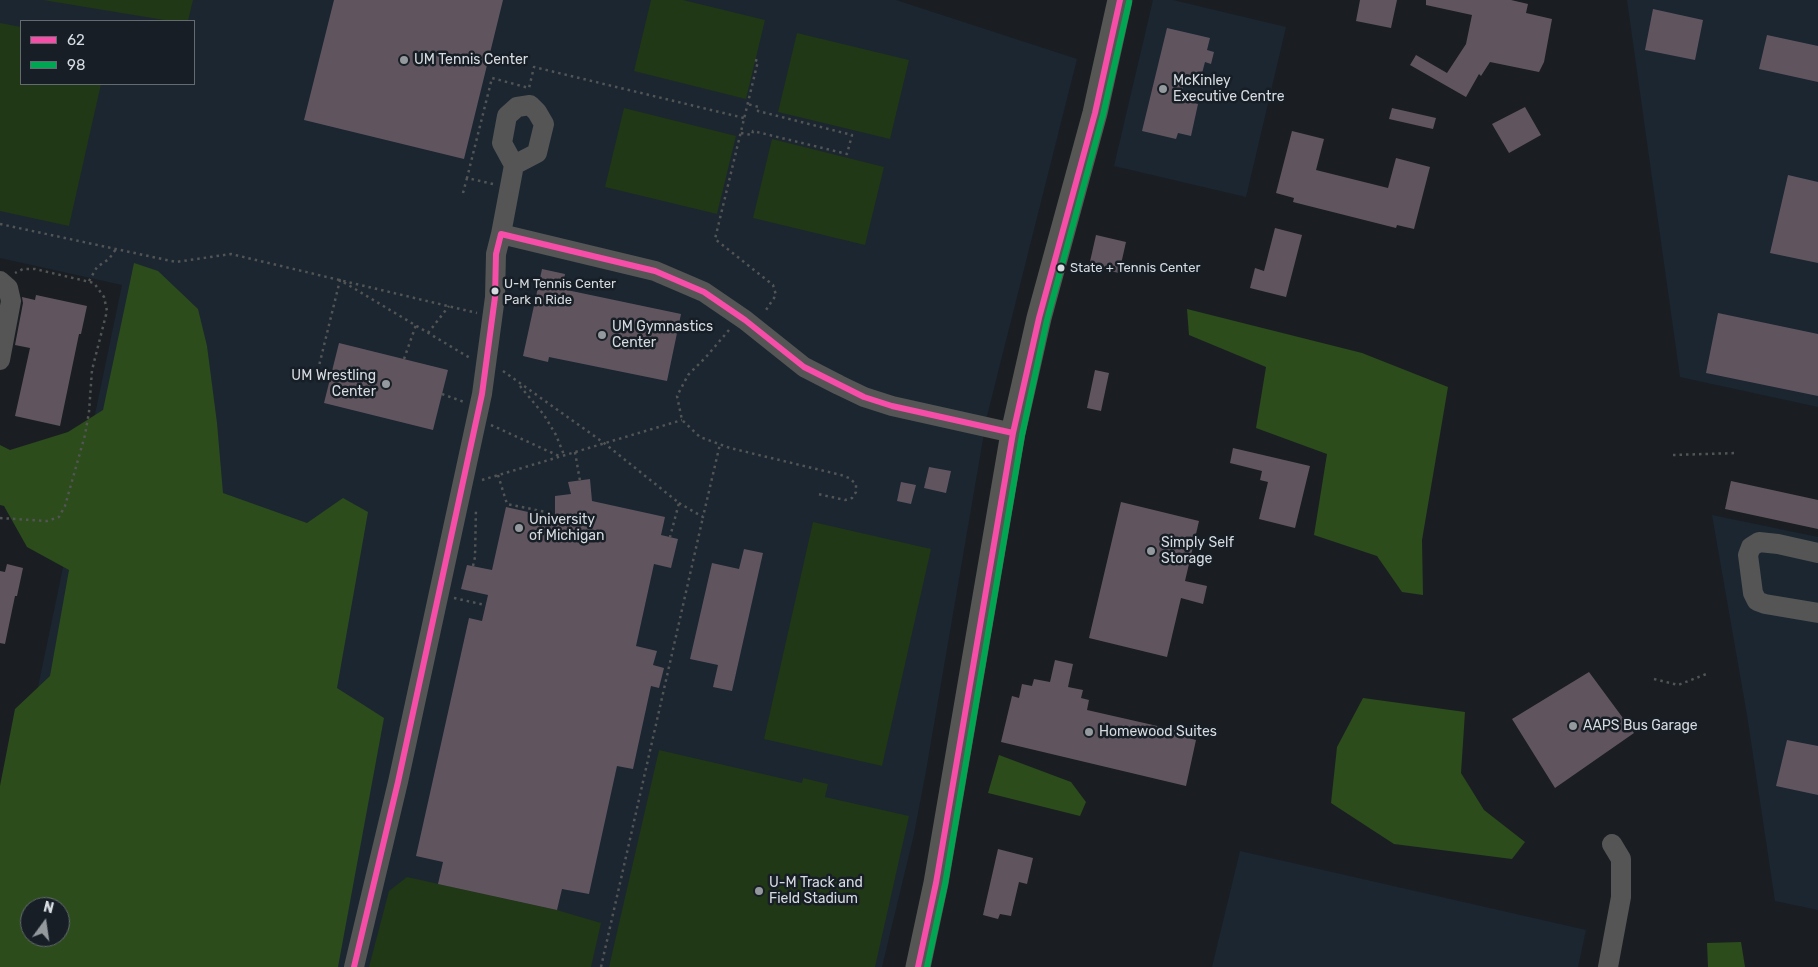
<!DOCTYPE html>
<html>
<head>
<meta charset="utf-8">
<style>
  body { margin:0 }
  #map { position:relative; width:1818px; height:967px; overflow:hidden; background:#1a1e22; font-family:Rubik,sans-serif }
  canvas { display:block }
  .legend { position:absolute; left:20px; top:20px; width:175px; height:65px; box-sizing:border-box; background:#171e26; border:1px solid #636a70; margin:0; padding:6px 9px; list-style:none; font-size:15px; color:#d6dbe0 }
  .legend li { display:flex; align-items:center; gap:10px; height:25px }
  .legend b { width:25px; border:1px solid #636a70 }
  .north { position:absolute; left:20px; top:897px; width:50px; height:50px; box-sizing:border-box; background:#171e26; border:1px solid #636a70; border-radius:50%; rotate:14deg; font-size:14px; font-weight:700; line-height:20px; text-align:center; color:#d6dbe0 }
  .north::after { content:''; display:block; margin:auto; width:18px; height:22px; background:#94999e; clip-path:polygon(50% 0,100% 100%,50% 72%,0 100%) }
</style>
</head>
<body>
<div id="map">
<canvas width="1818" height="967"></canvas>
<ul class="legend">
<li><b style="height:6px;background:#f54da8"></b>62</li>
<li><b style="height:6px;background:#00a651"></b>98</li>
</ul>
<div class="north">N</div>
</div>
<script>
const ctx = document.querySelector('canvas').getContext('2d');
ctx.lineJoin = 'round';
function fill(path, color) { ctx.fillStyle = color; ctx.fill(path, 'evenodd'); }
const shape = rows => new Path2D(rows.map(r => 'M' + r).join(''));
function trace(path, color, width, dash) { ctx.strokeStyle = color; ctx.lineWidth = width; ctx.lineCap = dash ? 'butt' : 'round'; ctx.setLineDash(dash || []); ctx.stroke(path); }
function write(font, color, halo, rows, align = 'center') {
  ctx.font = font + ' Rubik,sans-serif'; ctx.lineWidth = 5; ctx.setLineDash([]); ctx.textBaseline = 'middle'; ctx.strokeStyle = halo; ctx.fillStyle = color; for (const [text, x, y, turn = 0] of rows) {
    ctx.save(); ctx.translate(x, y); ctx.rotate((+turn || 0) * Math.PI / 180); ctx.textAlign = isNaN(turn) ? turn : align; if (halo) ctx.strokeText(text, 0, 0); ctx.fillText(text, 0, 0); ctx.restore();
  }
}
fill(shape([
  [0,0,896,0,1077,59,987,416,926,771,914,834,882,967,0,967,0,869,122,285,0,258],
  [21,21,194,21,194,84,21,84],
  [30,907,60,907,60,937,30,937],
  [1153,0,1173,0,1286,27,1246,197,1114,166],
  [1627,0,1818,0,1818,407,1680,377],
  [1712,515,1818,537,1818,910,1775,901,1747,715],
  [1240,851,1586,930,1578,967,1212,967]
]), '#1b2631');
fill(shape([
  [43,0,193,0,188,21,170,21],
  [651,0,683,0,765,20,746,99,634,71],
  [0,23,21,27,21,84,101,84,69,226,0,211],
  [797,33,909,60,890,139,778,112],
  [624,108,736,136,717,214,605,187],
  [772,139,884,167,865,245,753,218],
  [813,522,931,549,882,766,764,739],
  [659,750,802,783,803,778,828,784,825,797,909,816,875,967,609,967],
  [407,877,557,910,601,923,591,967,369,967,389,891]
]), '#203815');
fill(shape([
  [134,263,158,271,198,309,207,346,217,423,223,493,307,523,343,498,368,512,337,688,384,718,338,967,0,967,0,786,15,709,50,676,69,570,27,547,4,506,0,505,0,445,10,450,68,432,103,410],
  [30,907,60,907,60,937,30,937],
  [1187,309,1362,353,1448,387,1422,540,1423,595,1402,592,1377,556,1314,535,1327,454,1256,428,1266,367,1189,335],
  [1363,698,1465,712,1461,773,1484,810,1525,842,1512,859,1394,844,1331,803,1337,747],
  [999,755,1071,782,1086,802,1080,816,988,793],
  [1741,942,1745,967,1708,967,1707,943]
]), '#2c4c1c');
fill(shape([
  [334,0,503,0,464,159,304,120],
  [1360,0,1397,0,1391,28,1356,21],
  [1426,0,1511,0,1528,4,1526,13,1552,19,1544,62,1539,72,1490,62,1481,76,1479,74,1466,97,1410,65,1416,55,1447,73,1466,44,1472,15,1426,5],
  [1653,9,1703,20,1695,60,1645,50],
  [1167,28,1210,38,1207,50,1214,52,1211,64,1205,62,1201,77,1186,74,1180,100,1198,104,1191,136,1178,133,1176,139,1142,131],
  [1767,35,1818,46,1818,82,1759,69],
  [1525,107,1541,135,1509,153,1492,124],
  [1392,108,1436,118,1433,129,1389,119],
  [1292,131,1324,139,1316,170,1388,188,1396,158,1430,167,1414,229,1397,225,1396,228,1293,202,1294,198,1276,193],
  [1788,175,1818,182,1818,263,1770,253],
  [1275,228,1302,235,1286,297,1250,288,1255,268,1264,271],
  [1096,235,1126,242,1119,273,1089,266],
  [542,269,565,274,562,289,681,314,667,381,549,357,548,362,523,356],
  [36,295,87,306,81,334,79,334,60,426,15,416,30,348,15,345,23,303,22,297,35,300],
  [1718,313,1818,334,1818,396,1706,373],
  [339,343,448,370,433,430,324,403],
  [1095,370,1109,373,1101,411,1087,408],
  [1233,448,1310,466,1295,528,1259,519,1268,482,1260,480,1262,471,1230,463],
  [929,467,951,471,946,493,924,488],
  [590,479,592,501,665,517,661,535,678,539,671,568,654,564,636,646,657,651,653,665,664,668,659,688,651,686,633,769,617,766,589,894,562,889,557,910,438,884,443,862,416,856,469,618,482,621,488,595,461,589,467,565,492,570,506,507,555,518,555,496,571,494,568,482],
  [1731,481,1818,500,1818,529,1725,509],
  [901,482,916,485,911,504,897,501],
  [1121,502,1199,521,1185,581,1207,586,1203,604,1181,598,1167,657,1089,638],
  [744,549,763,553,732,691,713,687,718,665,690,659,712,563,739,569],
  [7,564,23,568,17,596,15,596,5,644,0,643,0,571,5,572],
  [1055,660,1073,664,1068,687,1083,690,1081,698,1089,700,1087,710,1175,730,1174,734,1196,740,1186,786,1001,742,1012,696,1019,698,1022,684,1032,686,1034,679,1050,682],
  [1589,672,1634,733,1555,788,1512,719],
  [1787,740,1818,746,1818,795,1776,786],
  [998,849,1033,858,1027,884,1019,882,1011,916,1000,914,998,919,983,915]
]), '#60555e');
trace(shape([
  [755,60,758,61,715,239,773,285,776,295,764,313],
  [741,133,752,135,753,131,847,154,852,135,758,111,759,107,747,104],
  [493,184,467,178,492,78,529,88,534,67,744,118],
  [463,193,467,178],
  [0,224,176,262,231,254,477,313],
  [89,281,97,267,109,259,116,249],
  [729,330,706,357,688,375,677,396,682,420,700,437,730,448,841,475,849,478,856,484,856,492,852,498,845,500,818,494],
  [428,333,449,306],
  [404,359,416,325],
  [503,371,604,443,679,503,670,537],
  [331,373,318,370,340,280,470,358],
  [520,386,544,415,556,435,564,455],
  [442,394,464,402],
  [491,425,559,456],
  [575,452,580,481],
  [1673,455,1738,453],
  [498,475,507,504,551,513],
  [482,480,682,420],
  [679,503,703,517,720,444],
  [0,518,47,521,59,517,65,506,85,435,89,412,92,370,107,311,104,297,94,283,35,269,23,269,15,273],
  [473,566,475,557,476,508],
  [454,598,485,605],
  [1654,679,1678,685,1709,673],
  [601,967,703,517]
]), '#535454', 2.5, [2.5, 4]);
trace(shape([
  [501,234,514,165,537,153,544,124,537,112,530,105,517,107,507,116,502,143,514,165],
  [0,281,8,288,11,301,0,360],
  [1818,553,1778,544,1759,542,1751,547,1748,555,1753,593,1757,601,1765,604,1818,613],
  [354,967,398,782,482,394,495,297,496,254,501,234,655,271,704,292,745,320,804,367,839,385,864,397,892,406,1013,433],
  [1608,967,1621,897,1621,859,1612,844]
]), '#545554', 20);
trace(shape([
  [918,967,936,883,1013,433,1039,318,1095,113,1120,0]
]), '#565654', 25);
trace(shape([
  [354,967,398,782,482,394,495,297,496,254,501,234,655,271,704,292,745,320,804,367,864,397,892,406,1013,433],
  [918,967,936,883,1013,433,1039,318,1095,113,1120,0]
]), '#f54da8', 6);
trace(shape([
  [927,967,945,884,1022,435,1047,320,1103,115,1129,2]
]), '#00a651', 6);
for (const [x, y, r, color] of [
  [404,60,5,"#94999e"],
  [1163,89,5,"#94999e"],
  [1061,268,4.5,"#d6dbe0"],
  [495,291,4.5,"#d6dbe0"],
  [602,335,5,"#94999e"],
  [386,384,5,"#94999e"],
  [519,528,5,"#94999e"],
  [1151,551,5,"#94999e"],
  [1573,726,5,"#94999e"],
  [1089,732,5,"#94999e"],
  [759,891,5,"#94999e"]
]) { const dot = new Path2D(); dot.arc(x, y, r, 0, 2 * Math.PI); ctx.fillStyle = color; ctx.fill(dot); trace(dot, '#171e26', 2); }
write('13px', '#d6dbe0', '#171e26', [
  ["State + Tennis Center",1070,268],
  ["U-M Tennis Center",504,284],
  ["Park n Ride",504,300]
], 'left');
write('14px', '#d6dbe0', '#171e26', [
  ["UM Tennis Center",414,60],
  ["McKinley",1173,81],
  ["Executive Centre",1173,97],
  ["UM Gymnastics",612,327],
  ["Center",612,343],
  ["UM Wrestling",376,376,"right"],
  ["Center",376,392,"right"],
  ["University",529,520],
  ["of Michigan",529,536],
  ["Simply Self",1161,543],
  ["Storage",1161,559],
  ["AAPS Bus Garage",1583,726],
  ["Homewood Suites",1099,732],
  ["U-M Track and",769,883],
  ["Field Stadium",769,899]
], 'left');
</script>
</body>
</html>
